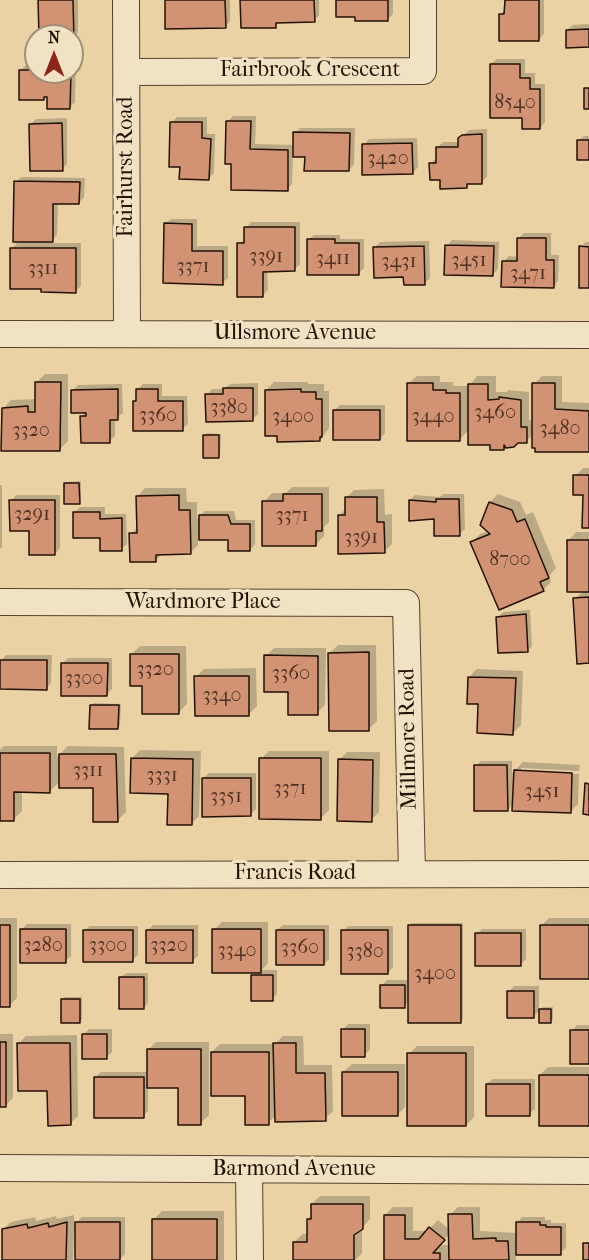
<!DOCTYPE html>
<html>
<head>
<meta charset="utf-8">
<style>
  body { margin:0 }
  #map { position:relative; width:589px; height:1260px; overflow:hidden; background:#ead2a5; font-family:"IM FELL French Canon",serif }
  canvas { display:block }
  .north { position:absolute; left:24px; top:24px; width:60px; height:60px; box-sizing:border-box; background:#f1e2c4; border:2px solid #9f8e78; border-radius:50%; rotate:0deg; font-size:16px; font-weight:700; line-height:24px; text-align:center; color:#241105 }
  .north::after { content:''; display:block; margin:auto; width:21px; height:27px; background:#8f2418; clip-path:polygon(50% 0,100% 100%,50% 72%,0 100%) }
</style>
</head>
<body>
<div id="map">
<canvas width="589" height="1260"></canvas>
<div class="north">N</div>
</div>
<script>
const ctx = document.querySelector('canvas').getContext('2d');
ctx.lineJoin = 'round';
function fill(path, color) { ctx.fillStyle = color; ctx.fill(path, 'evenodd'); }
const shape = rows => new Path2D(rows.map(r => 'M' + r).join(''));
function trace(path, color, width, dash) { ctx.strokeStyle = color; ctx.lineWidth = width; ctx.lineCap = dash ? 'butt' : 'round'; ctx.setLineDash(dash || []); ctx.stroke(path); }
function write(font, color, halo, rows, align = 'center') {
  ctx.font = font + ' "IM FELL French Canon",serif'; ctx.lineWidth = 6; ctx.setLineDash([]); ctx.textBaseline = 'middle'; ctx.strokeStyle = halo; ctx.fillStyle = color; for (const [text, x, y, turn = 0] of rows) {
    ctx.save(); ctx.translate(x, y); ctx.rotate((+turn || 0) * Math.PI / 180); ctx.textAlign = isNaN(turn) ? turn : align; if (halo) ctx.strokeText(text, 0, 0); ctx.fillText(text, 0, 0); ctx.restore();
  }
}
fill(shape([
  [39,0,78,0,78,32,73,38,72,36,40,36],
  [166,0,230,0,230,21,225,27],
  [242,0,319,0,319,15,314,21,280,21,275,26],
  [337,0,393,0,393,14,387,20],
  [506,0,544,0,544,34,538,40,500,15,506,9],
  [589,24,589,46,567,30,573,25],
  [72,56,76,56,75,102,70,107,46,96,43,98,21,70,26,65,36,65,36,72,72,72],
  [497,59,525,59,525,73,535,73,535,84,545,84,545,122,540,128,524,116,491,64],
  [233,116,256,116,255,144,294,145,295,133,300,128,355,128,354,164,349,170,306,156,293,155,292,184,287,190,233,162,228,121],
  [177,117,207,117,207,134,215,134,214,173,209,178,181,166,172,122],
  [67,118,67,164,62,169,31,124,36,119],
  [487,129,487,177,481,182,470,183,466,187,441,178,431,163,436,158,438,147,443,142,459,142,459,139,469,130],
  [584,136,589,136,589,158,578,141],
  [417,138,418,167,413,173,364,145,369,139],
  [21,177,85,178,84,197,79,203,58,202,57,235,49,243,81,243,81,286,75,291,42,288,12,248,20,240,16,182],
  [171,219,197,219,197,246,228,246,228,278,222,283,165,224],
  [251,222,300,222,300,264,294,270,267,270,268,290,262,296,238,244,246,239,246,228],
  [524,233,551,233,551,255,559,255,558,281,553,287,503,262,509,256,518,257,519,238],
  [314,235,340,235,340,239,364,239,364,268,358,274,308,240],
  [452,240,499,242,498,269,493,274,447,246],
  [429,241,430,278,425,283,405,275,374,248,380,242],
  [586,242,589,242,589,287,581,247],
  [45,374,68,374,68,441,60,449,3,409,11,400,37,399,37,382],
  [417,376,440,376,440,382,453,382,453,386,469,386,477,376,496,376,496,392,507,392,508,390,529,392,529,420,534,420,534,384,542,376,562,376,562,402,589,403,589,451,533,434,527,441,518,441,503,449,469,430,459,440,408,384],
  [274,382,308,382,308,384,324,384,324,391,329,391,329,428,320,440,266,390],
  [258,383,258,414,253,419,207,395,212,389,224,389,230,384],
  [122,384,123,413,115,418,115,436,109,441,82,416,87,411,73,390,78,385],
  [143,384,162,384,162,396,187,396,188,424,182,429,135,401,138,398,138,389],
  [340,405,385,405,385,433,380,439,335,410],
  [207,433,221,434,220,454,218,457,205,436],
  [583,468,589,468,589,527,584,494,575,476],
  [81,481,81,500,79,503,65,484,68,482],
  [0,485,2,485,2,547,0,549],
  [292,487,329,487,329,522,324,527,324,536,316,544,264,502,272,493,286,493],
  [145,488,186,488,187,502,197,502,197,519,205,511,234,511,236,520,255,520,255,544,250,550,229,539,198,539,198,545,190,553,163,553,156,560,131,534,138,527,137,497],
  [384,489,385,515,392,514,392,544,384,552,339,516,346,508,346,498,354,490],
  [443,494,464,494,465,529,459,534,410,500,415,495,440,497],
  [498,494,520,502,526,515,533,512,556,568,549,576,551,582,543,590,472,542,480,534,489,531,490,502],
  [16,495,60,495,60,548,55,554,11,501],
  [80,507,105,507,105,514,126,514,127,544,121,549,102,536,75,512],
  [576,532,589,532,589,662,575,599,583,591,568,541],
  [530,610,532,646,527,651,498,618,503,612],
  [338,645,376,645,377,721,369,729,330,653],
  [140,646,186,646,187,704,179,712,144,684,132,654],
  [274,648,326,648,325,705,317,713,289,691,266,656],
  [6,655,52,655,51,683,46,688,1,661],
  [68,658,112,658,112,689,107,694,63,663],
  [256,668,257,706,249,714,196,677,204,669],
  [477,669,523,671,521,725,513,733,480,703,469,677],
  [94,703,121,704,120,725,118,728,91,705],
  [4,746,57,746,57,757,68,746,124,747,126,812,118,820,95,787,61,780,50,791,22,791,22,811,14,819,0,819,0,750],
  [140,750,201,751,199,816,191,824,169,792,132,758],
  [269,751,329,751,329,810,321,818,261,759],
  [347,752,380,752,379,812,371,820,339,760],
  [481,761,512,761,512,773,523,762,580,765,579,771,521,768,521,771,579,774,578,804,570,812,514,803,507,810,475,766],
  [209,773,256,773,256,809,250,815,203,778],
  [0,918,17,918,17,998,9,1006,0,1006],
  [549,918,589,918,589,977,541,926],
  [222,922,268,922,268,963,262,970,277,970,277,994,272,999,253,976,257,972,214,930],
  [412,923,463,923,463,1019,461,1022,409,1001,404,1007,381,986,387,980,409,980,409,925],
  [27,924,71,924,71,956,65,961,22,929],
  [153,925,198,925,198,956,192,961,148,930],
  [283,925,329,925,329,959,324,964,277,930],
  [90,926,138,926,138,955,132,960,84,931],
  [348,926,393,926,393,967,388,973,343,931],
  [482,929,526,929,526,959,520,965,477,934],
  [126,973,148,973,148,1003,143,1008,120,978],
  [514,986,539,986,539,1011,533,1017,509,991],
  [65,997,82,997,82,1019,79,1022,62,999],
  [543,1007,553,1007,553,1019,550,1022,541,1009],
  [348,1024,370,1024,370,1050,364,1055,343,1030],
  [577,1025,589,1025,589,1062,572,1031],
  [89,1029,112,1029,112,1052,106,1057,83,1035],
  [0,1034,13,1034,13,1098,5,1106,0,1106],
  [77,1035,78,1116,70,1124,18,1044,26,1036],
  [283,1036,303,1036,304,1065,332,1065,333,1111,325,1119,276,1115,268,1123,212,1052,220,1044,275,1044],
  [156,1042,209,1042,209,1115,201,1123,180,1087,148,1087,148,1111,143,1117,95,1077,101,1072,148,1072,148,1050],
  [417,1046,474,1046,474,1117,466,1125,409,1054],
  [352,1064,405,1064,405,1107,397,1115,343,1072],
  [548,1067,589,1067,589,1124,540,1075],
  [493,1079,535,1079,535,1109,529,1114,487,1084],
  [320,1196,370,1196,370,1219,362,1228,362,1253,355,1260,294,1260,294,1242,303,1234,308,1234,308,1219,312,1215,312,1204],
  [393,1207,413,1207,413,1231,427,1231,438,1220,450,1230,450,1215,458,1207,480,1207,480,1231,517,1233,517,1223,522,1217,545,1217,545,1220,551,1220,551,1223,566,1223,566,1248,560,1253,516,1254,516,1260,385,1260,385,1215],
  [450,1233,450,1245,439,1245],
  [162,1211,224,1211,224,1260,154,1260,154,1219],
  [74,1215,74,1225,82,1217,125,1217,125,1254,120,1259,77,1230,74,1230,73,1260,3,1260,3,1230,11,1222,35,1217,36,1221,56,1216,57,1219]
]), '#0003');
const building = shape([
  [38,0,73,0,74,39,72,36,39,36,38,0],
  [165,0,225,0,226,28,165,29,165,0],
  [240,0,314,0,315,22,276,23,276,28,241,28,240,0],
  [336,0,388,0,388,21,355,21,355,17,336,17,336,0],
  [505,0,539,0,539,41,499,41,499,14,504,14,505,0],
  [589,29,589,47,566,48,566,30,589,29],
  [490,64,520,64,520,78,530,78,530,89,540,89,540,129,522,129,522,118,490,118,490,64],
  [19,70,36,70,36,72,71,72,70,109,47,109,47,97,44,97,44,100,19,100,19,70],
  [584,88,589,88,589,109,584,109,584,88],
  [226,121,251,121,250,149,288,150,288,191,231,190,231,164,225,164,226,121],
  [170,122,202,122,202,138,211,139,209,180,179,179,180,167,169,167,170,122],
  [62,123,63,171,30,171,29,124,62,123],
  [293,132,350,133,349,171,304,171,305,157,293,157,293,132],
  [482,134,482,184,467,184,467,188,440,189,440,180,430,180,429,163,436,163,436,147,458,147,458,138,462,135,482,134],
  [577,140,589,140,589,160,577,160,577,140],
  [412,143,413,174,362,175,362,144,412,143],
  [14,181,80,182,79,204,53,204,53,242,13,242,14,181],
  [164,223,192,224,192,251,223,251,223,285,163,283,164,223],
  [244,227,295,227,295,271,263,272,263,297,237,297,237,243,244,243,244,227],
  [517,238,546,238,546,260,554,260,554,288,501,287,502,261,517,261,517,238],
  [307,239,335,239,335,243,359,243,359,275,307,275,307,239],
  [445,245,494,246,493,276,444,275,445,245],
  [424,246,425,285,404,285,403,277,374,278,373,247,424,246],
  [579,246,589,247,589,288,579,288,579,246],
  [10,248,76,248,76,293,41,292,41,289,10,289,10,248],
  [35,382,61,382,60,451,1,451,2,408,28,406,28,412,35,412,35,382],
  [407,383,433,383,433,390,446,390,446,393,460,393,460,441,407,441,407,383],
  [532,383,555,383,555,409,589,411,589,452,535,452,535,448,532,448,532,383],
  [468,384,488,384,488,400,499,399,499,397,521,400,521,427,527,427,527,443,518,443,514,447,506,448,504,445,504,450,490,450,490,445,468,445,468,384],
  [223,388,253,388,253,421,206,422,205,394,223,394,223,388],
  [118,389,118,420,110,420,110,443,81,443,80,416,86,416,86,413,71,413,71,390,118,389],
  [136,389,158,389,158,401,183,401,183,431,133,431,133,401,136,401,136,389],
  [301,389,301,392,316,392,316,399,322,399,322,437,320,437,320,441,277,442,277,436,265,436,265,390,301,389],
  [333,410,380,410,380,440,333,440,333,410],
  [203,435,219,435,219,458,203,458,203,435],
  [573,475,589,475,589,528,582,528,583,495,573,495,573,475],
  [64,483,79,483,80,504,64,504,64,483],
  [283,494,322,494,322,531,316,531,316,546,262,546,262,501,283,501,283,494],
  [179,495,179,510,190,510,191,554,156,555,156,562,130,562,129,533,137,533,136,496,179,495],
  [345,497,377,497,377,522,384,522,385,553,338,554,338,515,345,515,345,497],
  [436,499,459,499,460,536,434,536,434,519,409,521,409,500,436,502,436,499],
  [9,500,55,500,55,555,29,555,29,531,10,531,9,500],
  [489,502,512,510,517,522,525,519,549,578,540,582,544,591,499,610,470,542,490,534,480,525,489,502],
  [73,512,100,512,100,519,122,518,122,551,100,551,100,538,73,538,73,512],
  [199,515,228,515,231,524,250,524,250,551,228,551,228,540,199,540,199,515],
  [567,540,589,540,589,592,567,592,567,540],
  [589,597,589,663,577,664,573,598,589,597],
  [526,614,528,652,498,653,496,617,526,614],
  [369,652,369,731,329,731,328,653,369,652],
  [130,654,179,654,179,714,142,714,142,686,130,686,130,654],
  [264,655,318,656,318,715,288,715,288,692,264,692,264,655],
  [0,660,47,660,47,690,0,689,0,660],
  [61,663,108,663,107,696,61,696,61,663],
  [194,676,249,676,249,716,195,716,194,676],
  [468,677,516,678,513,735,477,733,478,704,467,704,468,677],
  [90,705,119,705,118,729,89,729,90,705],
  [0,753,50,753,50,793,14,792,14,821,0,821,0,753],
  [59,754,116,754,118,822,93,822,93,788,59,788,59,754],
  [131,758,193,759,192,825,167,825,168,794,130,793,131,758],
  [259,758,321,758,321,820,259,819,259,758],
  [338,759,373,760,372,822,337,821,338,759],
  [474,765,507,765,508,811,474,811,474,765],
  [514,770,572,773,571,813,512,811,514,770],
  [202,778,251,778,251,816,202,817,202,778],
  [585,783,589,784,589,815,583,814,585,783],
  [0,925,10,925,10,1007,0,1007,0,925],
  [408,925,461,925,461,1023,408,1023,408,925],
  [540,925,589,925,589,979,540,979,540,925],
  [20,929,66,929,66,963,20,963,20,929],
  [212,929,261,929,261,973,212,973,212,929],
  [83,930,133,930,133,962,83,962,83,930],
  [146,930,193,930,193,963,146,963,146,930],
  [276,930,324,930,324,965,276,965,276,930],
  [341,930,388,930,388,974,341,974,341,930],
  [475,933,521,933,521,966,475,966,475,933],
  [251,975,273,975,273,1001,251,1001,251,975],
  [119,977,144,977,144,1009,119,1009,119,977],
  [380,985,405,985,405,1008,380,1008,380,985],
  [507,991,534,991,534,1018,507,1018,507,991],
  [61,999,80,999,80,1023,61,1023,61,999],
  [539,1009,551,1009,551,1023,539,1023,539,1009],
  [341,1029,365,1029,365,1057,341,1057,341,1029],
  [570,1030,589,1030,589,1064,570,1064,570,1030],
  [82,1034,107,1034,107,1059,82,1059,82,1034],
  [0,1042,6,1042,6,1107,0,1107,0,1042],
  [17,1043,70,1043,71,1125,48,1126,47,1091,18,1091,17,1043],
  [273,1043,296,1043,296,1073,325,1073,326,1121,275,1122,273,1043],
  [147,1049,201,1049,201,1125,178,1125,178,1088,147,1088,147,1049],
  [211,1052,269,1052,269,1125,245,1125,245,1096,211,1096,211,1052],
  [407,1053,466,1053,466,1126,407,1126,407,1053],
  [342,1072,398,1072,398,1116,342,1116,342,1072],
  [539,1075,589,1075,589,1126,539,1126,539,1075],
  [94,1077,144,1077,144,1118,94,1118,94,1077],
  [486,1084,530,1084,530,1116,486,1116,486,1084],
  [311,1204,363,1204,363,1229,354,1235,354,1260,293,1260,293,1242,307,1242,307,1219,311,1219,311,1204],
  [448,1214,472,1214,473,1239,496,1238,496,1241,508,1241,509,1260,449,1260,448,1214],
  [384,1215,405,1215,405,1239,419,1239,429,1227,445,1240,433,1253,440,1253,440,1260,384,1260,384,1215],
  [152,1219,217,1219,217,1260,152,1260,152,1219],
  [67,1222,66,1260,2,1260,2,1229,27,1224,28,1228,48,1223,49,1227,67,1222],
  [75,1222,120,1222,120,1260,75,1260,75,1222],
  [516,1222,540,1222,540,1225,546,1225,546,1227,561,1227,561,1255,516,1255,516,1222],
  [583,1243,589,1243,589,1260,583,1260,583,1243]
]);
fill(building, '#d29274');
trace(building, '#241105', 1.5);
const minor = shape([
  [126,0,127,334],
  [127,72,423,71,423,0],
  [0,334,589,335],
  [0,602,406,603,412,874],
  [0,875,589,874],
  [0,1168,589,1171],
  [249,1170,250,1260]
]);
trace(minor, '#56412d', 28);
trace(minor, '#f1e2c4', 26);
write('20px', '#503121', null, [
  ["8540",515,103],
  ["3420",388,159],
  ["3391",266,257],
  ["3411",333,259],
  ["3451",469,261],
  ["3431",399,262],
  ["3371",193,267],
  ["3311",43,269],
  ["3471",528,274],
  ["3380",229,408],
  ["3460",495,413],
  ["3360",158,416],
  ["3400",293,417],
  ["3440",433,417],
  ["3480",560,429],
  ["3320",31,431],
  ["3291",32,515],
  ["3371",292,516],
  ["3391",361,538],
  ["8700",510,560],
  ["3320",155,670],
  ["3360",291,674],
  ["3300",84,679],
  ["3340",222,696],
  ["3311",88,771],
  ["3331",162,776],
  ["3371",290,789],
  ["3451",542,792],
  ["3351",226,797],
  ["3280",43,946],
  ["3300",108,946],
  ["3320",169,946],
  ["3360",300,948],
  ["3340",237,951],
  ["3380",365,952],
  ["3400",435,974]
]);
write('22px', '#241105', '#f1e2c4', [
  ["Fairbrook Crescent",310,71],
  ["Fairhurst Road",127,167,-90],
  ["Ullsmore Avenue",295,334],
  ["Wardmore Place",203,603],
  ["Millmore Road",409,739,-91],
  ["Francis Road",295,874],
  ["Barmond Avenue",294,1170]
]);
</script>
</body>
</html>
